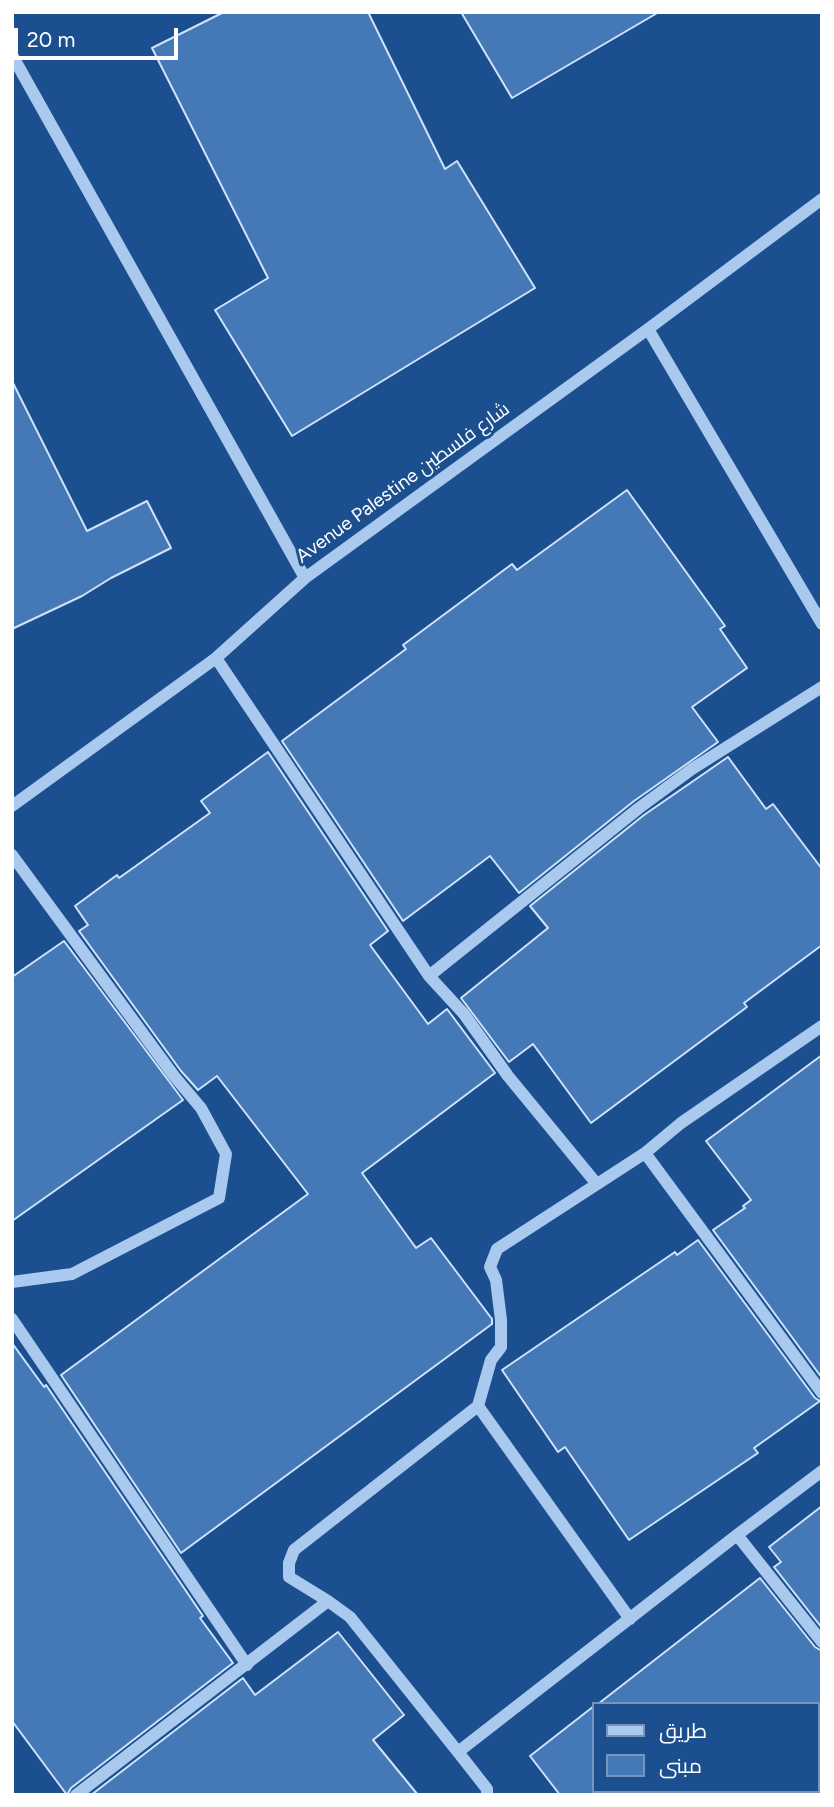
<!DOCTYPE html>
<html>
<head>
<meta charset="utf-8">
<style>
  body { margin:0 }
  #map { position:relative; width:834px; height:1807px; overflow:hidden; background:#1b4f8f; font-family:Figtree,Cairo,sans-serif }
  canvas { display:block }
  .frame { position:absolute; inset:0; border:14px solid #fff; pointer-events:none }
  .legend { position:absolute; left:592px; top:1702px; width:228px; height:91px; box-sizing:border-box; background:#1b4f8f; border:2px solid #7695bc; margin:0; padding:9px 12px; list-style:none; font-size:21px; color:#fff }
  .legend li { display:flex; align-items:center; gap:14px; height:35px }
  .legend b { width:35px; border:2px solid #7695bc }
  .scale { position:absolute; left:14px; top:28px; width:164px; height:32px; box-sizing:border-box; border:4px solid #fff; border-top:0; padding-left:9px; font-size:21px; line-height:24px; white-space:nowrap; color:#fff; -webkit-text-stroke:5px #1b4f8f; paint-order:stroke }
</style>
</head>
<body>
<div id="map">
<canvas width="834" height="1807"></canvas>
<div class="frame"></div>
<ul class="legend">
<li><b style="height:9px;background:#a9c9ee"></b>طريق</li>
<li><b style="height:19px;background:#4478b7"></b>مبنى</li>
</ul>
<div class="scale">20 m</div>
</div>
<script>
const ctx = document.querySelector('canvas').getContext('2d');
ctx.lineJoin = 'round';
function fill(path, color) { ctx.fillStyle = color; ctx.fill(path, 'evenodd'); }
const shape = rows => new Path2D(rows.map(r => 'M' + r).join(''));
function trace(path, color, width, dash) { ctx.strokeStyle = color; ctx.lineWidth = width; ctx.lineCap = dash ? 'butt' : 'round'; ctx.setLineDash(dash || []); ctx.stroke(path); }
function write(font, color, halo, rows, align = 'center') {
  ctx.font = font + ' Figtree,Cairo,sans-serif'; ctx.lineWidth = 6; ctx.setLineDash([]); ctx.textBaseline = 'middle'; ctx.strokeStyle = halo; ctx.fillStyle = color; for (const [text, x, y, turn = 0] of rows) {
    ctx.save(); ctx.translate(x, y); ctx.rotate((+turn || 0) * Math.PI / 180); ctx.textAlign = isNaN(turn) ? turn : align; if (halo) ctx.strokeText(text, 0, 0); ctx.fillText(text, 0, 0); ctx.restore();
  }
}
const building = shape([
  [224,12,368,12,445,169,457,161,535,288,292,436,215,310,268,278,152,48,224,12],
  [461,12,659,12,512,98,461,12],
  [12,381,87,531,147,501,171,548,111,578,82,596,12,629,12,381],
  [627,490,725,626,720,629,747,668,692,707,718,742,634,801,519,893,490,856,403,921,282,741,406,649,403,645,512,564,517,570,627,490],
  [268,752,388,931,370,945,428,1024,447,1009,495,1073,362,1173,416,1248,431,1238,492,1319,492,1324,181,1553,61,1375,308,1194,217,1076,198,1090,181,1071,79,931,88,925,75,906,117,875,119,878,210,813,201,801,268,752],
  [728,757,766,809,773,804,822,869,822,945,744,1003,747,1007,591,1123,533,1044,509,1062,461,998,548,928,530,906,644,815,728,757],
  [64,941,183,1100,12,1221,12,977,64,941],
  [822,1055,822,1378,713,1230,745,1208,743,1206,751,1200,706,1141,822,1055],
  [698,1240,815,1398,820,1401,754,1448,758,1453,629,1540,565,1447,558,1452,502,1370,675,1252,677,1255,698,1240],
  [12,1343,44,1387,46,1385,203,1616,200,1618,233,1663,71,1788,67,1795,12,1721,12,1343],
  [822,1506,822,1628,774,1567,781,1562,769,1547,822,1506],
  [760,1578,815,1647,822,1651,822,1704,598,1704,760,1578],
  [338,1632,404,1715,373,1740,418,1795,91,1795,243,1678,255,1695,338,1632],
  [594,1706,594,1795,560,1795,530,1756,594,1706]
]);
fill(building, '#4478b7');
trace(building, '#cfe3fa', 2);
trace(shape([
  [12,55,305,578],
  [648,329,822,624],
  [216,658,429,976,464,1014,508,1076,596,1183],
  [12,806,216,658,305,578,648,329,822,199],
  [12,855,174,1076,201,1108,226,1154,219,1198,72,1274,12,1282],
  [429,976,639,808,692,769,822,687],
  [645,1153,822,1393],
  [12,1319,247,1665],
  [478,1406,630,1619],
  [737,1535,822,1642],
  [458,1752,737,1535,822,1471],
  [76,1795,328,1601],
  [487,1795,487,1789,458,1752,350,1617,328,1601,289,1577,289,1563,294,1550,478,1406,491,1360,501,1347,501,1320,496,1280,490,1267,497,1249,645,1153,681,1123,822,1026]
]), '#a9c9ee', 12);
write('19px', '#fff', '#1b4f8f', [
  ["Avenue Palestine شارع فلسطين",403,483,-36]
]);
</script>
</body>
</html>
